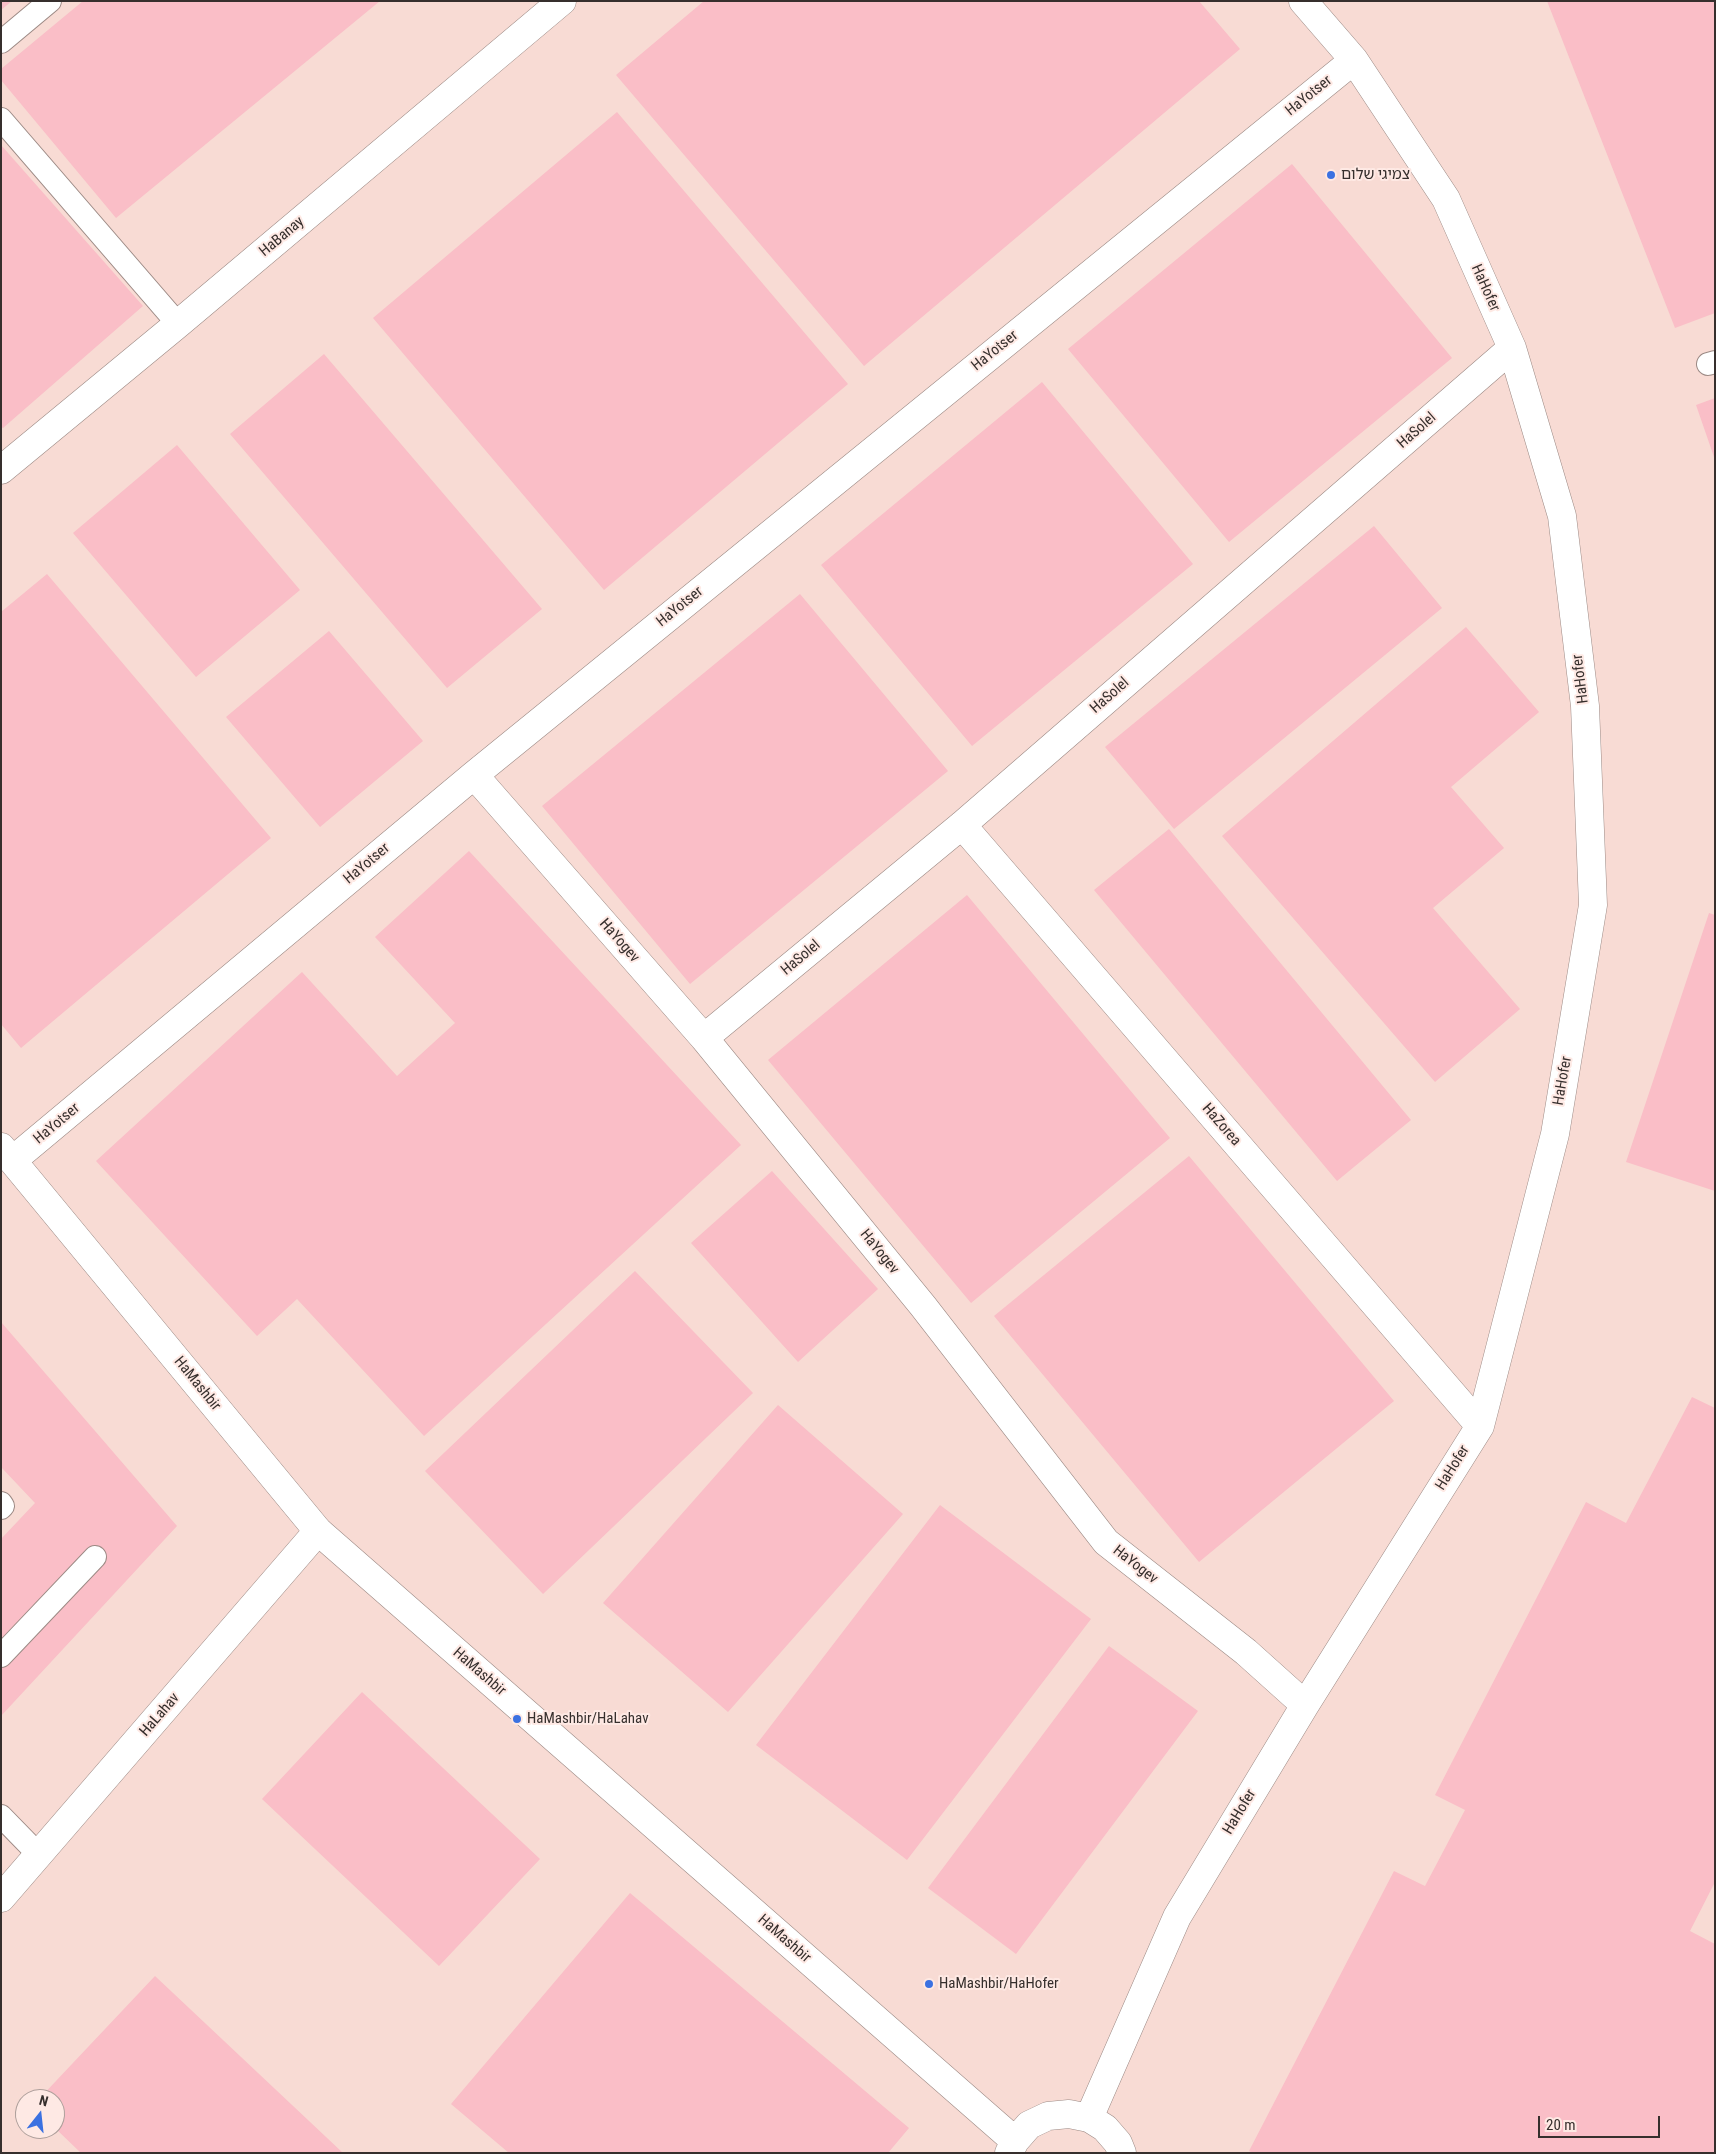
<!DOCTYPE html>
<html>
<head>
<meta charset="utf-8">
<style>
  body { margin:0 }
  #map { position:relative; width:1716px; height:2154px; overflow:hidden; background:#fee9e4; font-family:"Roboto Condensed",sans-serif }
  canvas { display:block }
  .frame { position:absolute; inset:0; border:2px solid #362f2d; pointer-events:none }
  .north { position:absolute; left:15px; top:2089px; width:50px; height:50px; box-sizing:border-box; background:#fee9e4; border:1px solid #ae9f9b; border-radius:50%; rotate:16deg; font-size:14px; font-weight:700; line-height:20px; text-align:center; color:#362f2d }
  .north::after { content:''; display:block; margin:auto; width:18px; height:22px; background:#3b71e1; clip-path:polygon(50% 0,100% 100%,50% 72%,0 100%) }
  .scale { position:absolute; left:1538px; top:2116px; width:122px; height:22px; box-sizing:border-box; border:2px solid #362f2d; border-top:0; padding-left:6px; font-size:15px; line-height:18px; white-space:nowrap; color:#362f2d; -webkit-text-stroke:4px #fee9e4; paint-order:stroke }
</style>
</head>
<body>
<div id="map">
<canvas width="1716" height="2154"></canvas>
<div class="frame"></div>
<div class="north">N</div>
<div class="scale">20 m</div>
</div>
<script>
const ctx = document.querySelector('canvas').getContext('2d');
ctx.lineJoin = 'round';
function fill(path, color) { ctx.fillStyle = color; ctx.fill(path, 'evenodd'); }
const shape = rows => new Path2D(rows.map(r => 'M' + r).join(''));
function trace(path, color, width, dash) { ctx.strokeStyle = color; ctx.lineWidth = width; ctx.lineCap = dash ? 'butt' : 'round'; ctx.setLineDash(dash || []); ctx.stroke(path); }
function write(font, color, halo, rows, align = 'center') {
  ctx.font = font + ' "Roboto Condensed","Noto Sans Hebrew",sans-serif'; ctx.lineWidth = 4; ctx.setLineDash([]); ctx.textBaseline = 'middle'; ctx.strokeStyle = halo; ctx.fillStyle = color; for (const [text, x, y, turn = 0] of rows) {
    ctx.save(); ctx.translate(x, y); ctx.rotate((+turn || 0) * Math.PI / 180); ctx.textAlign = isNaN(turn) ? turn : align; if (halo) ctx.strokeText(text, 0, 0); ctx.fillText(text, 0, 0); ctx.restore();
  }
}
fill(shape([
  [1,1,1715,1,1715,2153,1,2153],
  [25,2099,55,2099,55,2129,25,2129]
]), '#f8dbd4');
fill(shape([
  [1,1,12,1,1,10],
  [83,1,380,1,116,218,1,80,1,69],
  [704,1,1199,1,1240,49,864,366,616,75],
  [1547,1,1715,1,1715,313,1675,328],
  [617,112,848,384,604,590,373,318],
  [1,145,143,306,3,428,1,427],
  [1292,164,1452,358,1229,542,1068,349],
  [324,354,542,609,447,688,230,434],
  [1042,382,1193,564,972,746,821,565],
  [1715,398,1715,457,1714,457,1696,405],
  [177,445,300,590,196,677,73,533],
  [1374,526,1442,608,1174,829,1105,747],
  [47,574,271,838,21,1048,1,1024,1,612],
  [800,594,948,771,690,984,542,806],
  [1466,627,1539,712,1451,787,1504,848,1433,908,1520,1009,1435,1082,1222,836],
  [329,631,423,741,320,827,226,717],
  [1169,829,1411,1120,1337,1181,1094,890],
  [469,851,741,1145,424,1436,297,1299,257,1336,96,1161,302,972,397,1076,455,1023,375,937],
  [967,895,1170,1138,971,1303,768,1060],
  [1709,913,1715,915,1715,1191,1626,1162],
  [1189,1156,1394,1401,1199,1562,994,1316],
  [772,1171,878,1289,798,1362,691,1243],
  [635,1271,753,1393,543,1594,425,1471],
  [1,1322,177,1526,1,1716,1,1539,35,1503,1,1467],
  [1692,1397,1715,1408,1715,1882,1690,1931,1715,1944,1715,2153,1253,2153,1249,2151,1394,1871,1425,1886,1465,1810,1435,1795,1586,1502,1626,1523],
  [778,1405,903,1514,728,1712,603,1603],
  [940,1505,1091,1619,907,1860,756,1745],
  [1109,1646,1198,1711,1016,1954,928,1888],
  [362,1692,540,1859,439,1966,262,1799],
  [630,1893,909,2128,888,2153,509,2153,451,2104],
  [155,1976,343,2153,81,2153,55,2128,55,2099,39,2099]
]), '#fabec7');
const service = shape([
  [1,42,50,1],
  [1,119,178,324],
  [1708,364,1715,362],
  [1,1503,3,1506,1,1508],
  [1,1656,95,1557],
  [1,1816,39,1855]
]);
const minor = shape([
  [1,470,178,324,562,1],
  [474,775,704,1038,923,1306,1106,1542,1246,1652,1305,1705],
  [962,825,1480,1426],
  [704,1038,962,825,1512,348],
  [13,1160,474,775,1354,60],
  [1,1898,318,1531],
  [1089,2118,1177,1917,1305,1705,1480,1426,1555,1134,1593,905,1585,706,1562,516,1512,348,1446,199,1354,60,1303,1]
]);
const tertiary = shape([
  [1,1147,318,1531,1015,2141],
  [1009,2153,1015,2141,1029,2125,1048,2116,1069,2114,1089,2118,1105,2128,1118,2143,1122,2153]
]);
trace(service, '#9c8a85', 24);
trace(minor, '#9c8a85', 29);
trace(tertiary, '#9c8a85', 29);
trace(service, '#fff', 22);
trace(minor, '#fff', 28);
trace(tertiary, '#fff', 28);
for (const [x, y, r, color] of [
  [1331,175,5,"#3b71e1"],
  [517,1719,5,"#3b71e1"],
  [929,1984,5,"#3b71e1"]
]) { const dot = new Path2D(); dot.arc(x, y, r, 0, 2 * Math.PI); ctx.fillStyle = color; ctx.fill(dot); trace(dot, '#fee9e4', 2); }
write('15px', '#362f2d', '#fee9e4', [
  ["HaYotser",1309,96,-39],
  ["HaBanay",282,237,-40],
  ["HaHofer",1485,288,66],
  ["HaYotser",995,351,-39],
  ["HaSolel",1417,431,-41],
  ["HaYotser",680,607,-39],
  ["HaHofer",1581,679,-97],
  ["HaSolel",1110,696,-41],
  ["HaYotser",367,864,-40],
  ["HaYogev",619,941,49],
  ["HaSolel",801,958,-40],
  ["HaHofer",1563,1081,-80],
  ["HaYotser",57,1124,-40],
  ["HaZorea",1221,1125,49],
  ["HaYogev",879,1252,51],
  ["HaMashbir",197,1384,51],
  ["HaHofer",1453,1468,-58],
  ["HaYogev",1135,1565,38],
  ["HaMashbir",479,1672,41],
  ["HaLahav",160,1715,-49],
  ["HaHofer",1240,1812,-59],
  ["HaMashbir",784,1939,41]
]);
write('15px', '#362f2d', '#fee9e4', [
  ["צמיגי שלום",1341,175],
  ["HaMashbir/HaLahav",527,1719],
  ["HaMashbir/HaHofer",939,1984]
], 'left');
</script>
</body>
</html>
